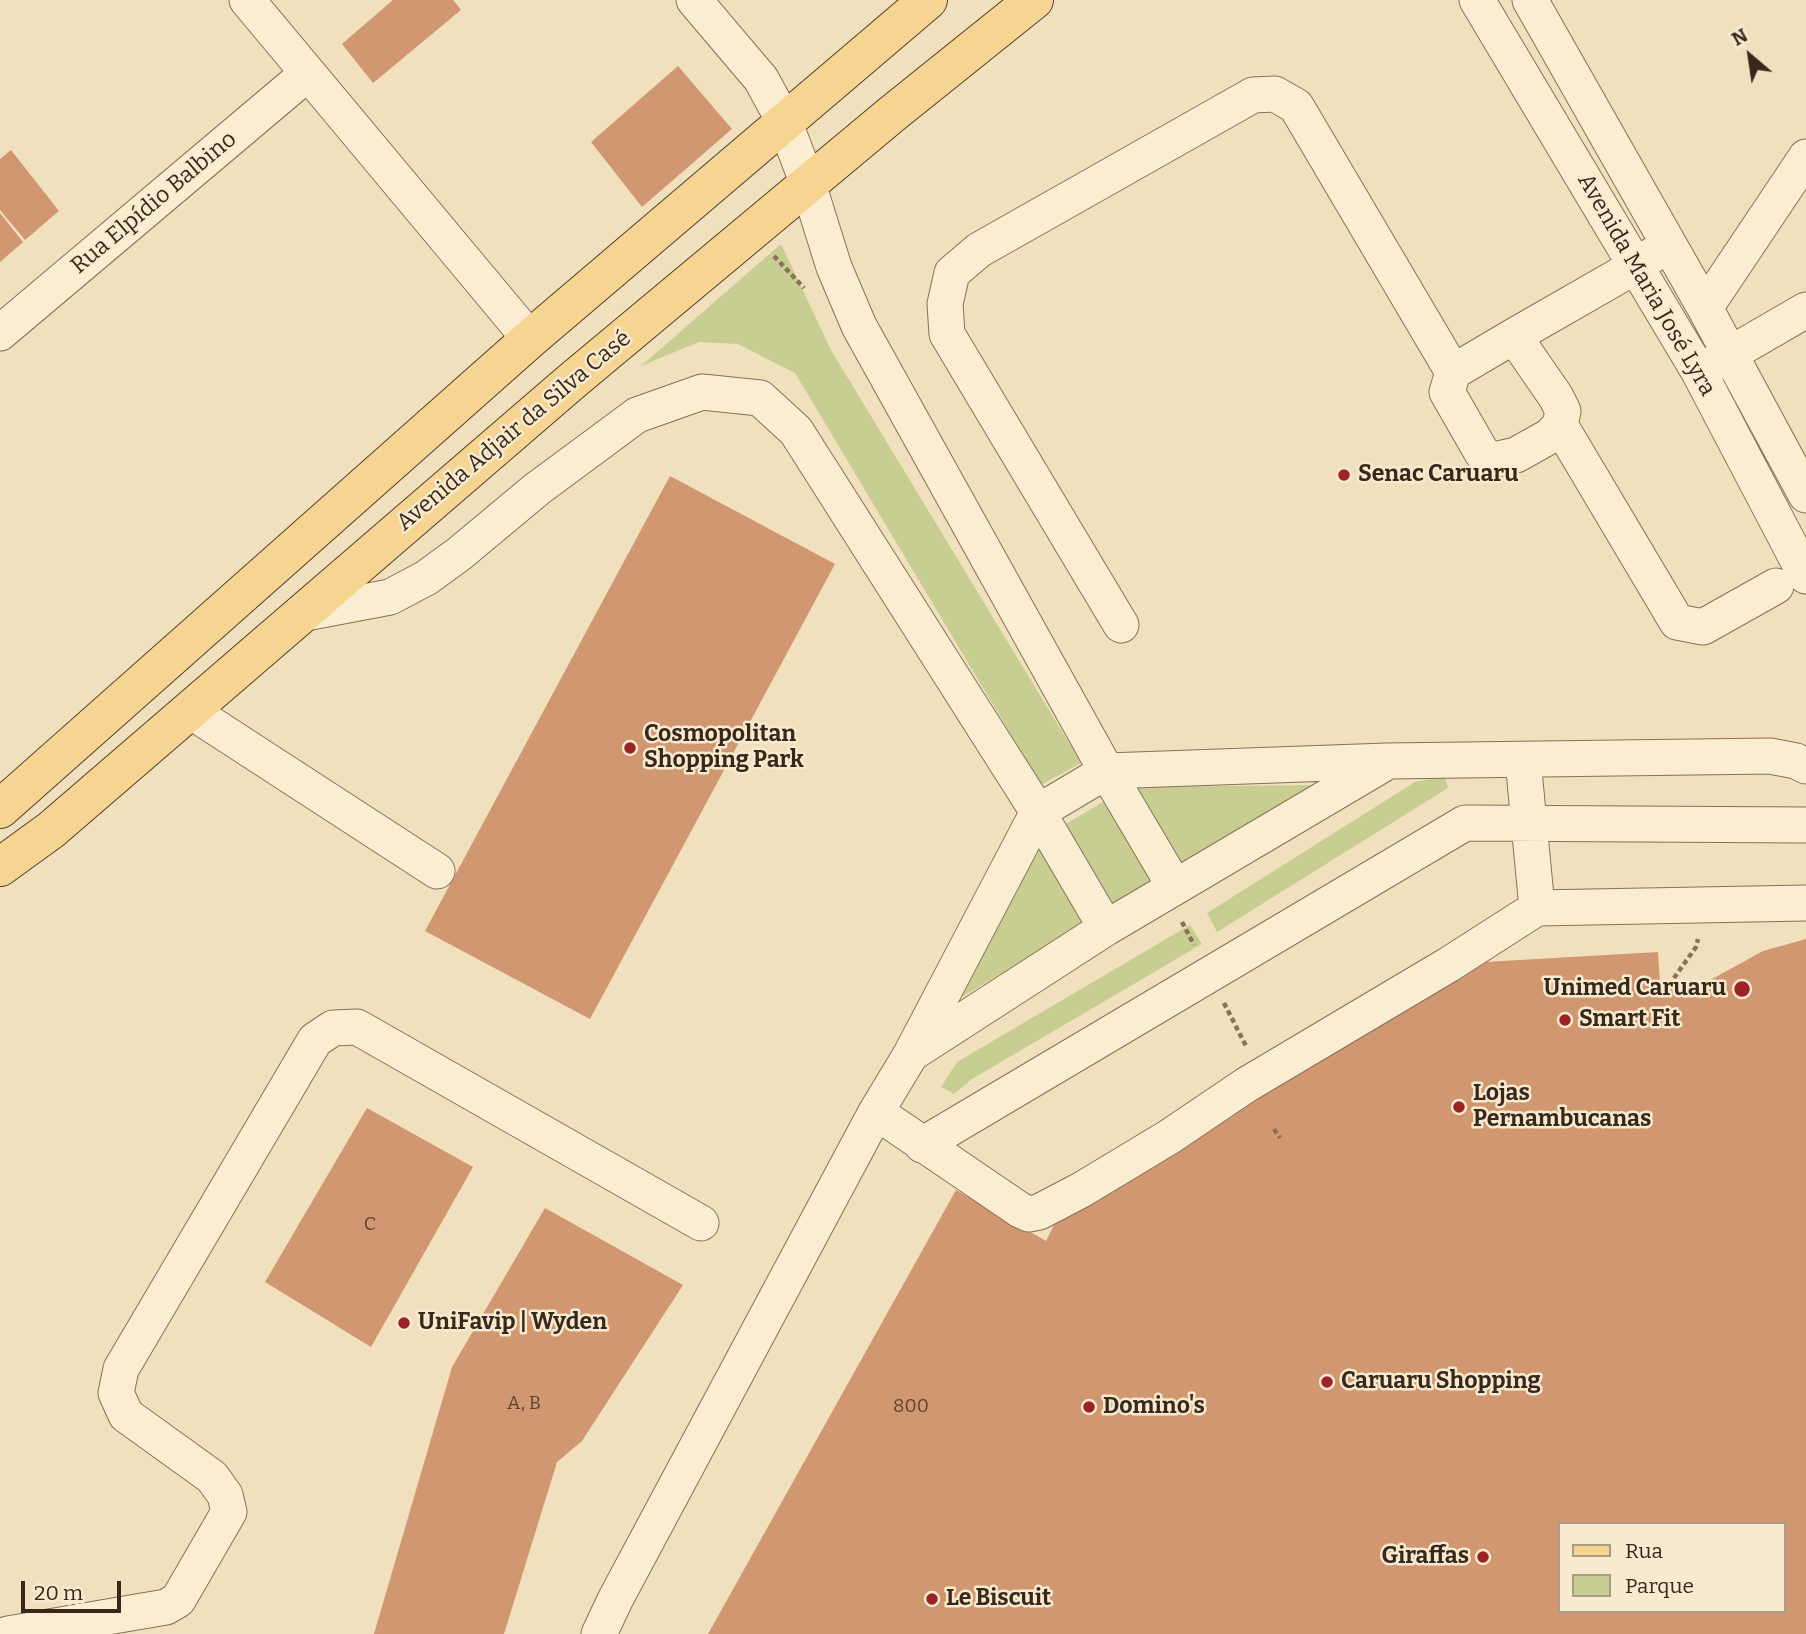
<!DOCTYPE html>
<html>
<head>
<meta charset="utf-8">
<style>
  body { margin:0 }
  #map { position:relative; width:1806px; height:1634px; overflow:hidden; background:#f0e0be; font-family:Bitter,serif }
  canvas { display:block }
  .legend { position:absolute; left:1558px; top:1522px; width:228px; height:91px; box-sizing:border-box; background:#f7eace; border:2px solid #ab9c86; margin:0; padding:9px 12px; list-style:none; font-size:21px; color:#38281b }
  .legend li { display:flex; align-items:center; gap:14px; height:35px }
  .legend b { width:35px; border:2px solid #ab9c86 }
  .north { position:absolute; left:1715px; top:21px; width:70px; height:70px; -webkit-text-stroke:5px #f7eace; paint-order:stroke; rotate:331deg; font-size:19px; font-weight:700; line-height:28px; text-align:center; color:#38281b }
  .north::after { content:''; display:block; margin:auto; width:24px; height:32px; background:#38281b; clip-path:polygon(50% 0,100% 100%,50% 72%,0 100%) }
  .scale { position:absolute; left:21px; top:1581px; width:100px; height:32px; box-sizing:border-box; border:4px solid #38281b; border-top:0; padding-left:9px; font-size:21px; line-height:24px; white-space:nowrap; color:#38281b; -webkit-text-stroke:5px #f7eace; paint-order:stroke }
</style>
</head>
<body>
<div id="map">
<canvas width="1806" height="1634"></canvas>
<ul class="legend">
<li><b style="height:9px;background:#f6d593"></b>Rua</li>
<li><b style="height:19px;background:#c8ce91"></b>Parque</li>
</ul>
<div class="north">N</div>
<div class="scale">20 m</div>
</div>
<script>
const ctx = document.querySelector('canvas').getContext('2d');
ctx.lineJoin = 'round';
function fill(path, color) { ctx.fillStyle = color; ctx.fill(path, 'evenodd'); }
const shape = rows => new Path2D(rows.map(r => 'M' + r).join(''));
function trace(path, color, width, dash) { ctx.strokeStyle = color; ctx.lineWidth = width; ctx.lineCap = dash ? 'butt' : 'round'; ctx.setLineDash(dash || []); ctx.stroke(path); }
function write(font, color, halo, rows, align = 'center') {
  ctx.font = font + ' Bitter,serif'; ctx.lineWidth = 5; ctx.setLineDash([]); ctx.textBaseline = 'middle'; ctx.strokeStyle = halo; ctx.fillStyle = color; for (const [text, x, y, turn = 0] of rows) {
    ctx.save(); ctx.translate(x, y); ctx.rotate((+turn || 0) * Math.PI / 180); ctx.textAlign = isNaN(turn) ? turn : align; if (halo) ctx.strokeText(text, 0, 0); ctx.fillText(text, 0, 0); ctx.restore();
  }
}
fill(shape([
  [781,244,831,350,1081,763,1041,785,795,373,738,344,699,342,641,366],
  [1444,776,1448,788,1217,932,1207,913,1415,782],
  [1318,785,1181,866,1135,787],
  [1108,799,1157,882,1114,908,1064,825],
  [1039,843,1086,923,955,1001],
  [1190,925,1202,944,972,1079,954,1094,941,1087,957,1062]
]), '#c8ce91');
fill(shape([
  [393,0,453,0,461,10,373,83,342,44],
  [678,66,732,129,642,207,591,142],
  [11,150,59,211,25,240,0,210,0,159],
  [0,213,23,242,0,262],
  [670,476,835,564,590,1019,425,931],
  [1806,939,1806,1634,708,1634,956,1190,1046,1241,1054,1225,1468,963,1658,952,1660,984,1703,984,1763,951],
  [1559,1524,1783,1524,1783,1611,1559,1611],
  [367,1108,473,1167,371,1347,265,1282],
  [545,1208,683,1285,582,1441,557,1462,504,1634,374,1634,452,1367]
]), '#d09771');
const minor = shape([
  [247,0,530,339],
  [694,0,761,79,784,121,808,184,834,267,859,326,1103,765,1175,887],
  [1477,0,1699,372,1806,576],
  [1530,0,1705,308,1806,495],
  [1705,308,1806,157],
  [0,333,308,73],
  [1514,336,1556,397,1563,411,1560,425,1550,436,1516,455,1493,460,1482,453,1447,392,1453,372,1514,336,1636,266,1654,254],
  [1711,365,1806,310],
  [1560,425,1677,622,1703,627,1776,586],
  [300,614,390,597,426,578,459,554,537,489,637,415,702,392,760,398,796,431,1038,812,1106,928],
  [1121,625,947,334,945,304,952,273,979,250,1253,95,1275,94,1296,106,1453,372],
  [189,710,437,871],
  [1523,760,1537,908],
  [914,1052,1106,928,1385,763],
  [876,1112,1020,1210,1029,1214,1039,1212,1081,1190,1169,1137,1246,1085,1448,965,1537,908,1806,903],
  [922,1145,1465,823,1806,825],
  [8,1634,166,1607,178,1600,229,1512,225,1495,212,1477,126,1415,116,1393,121,1369,315,1040,333,1028,357,1027,701,1223],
  [599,1634,616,1598,876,1112,911,1054,1038,812,1107,771,1387,761,1770,756,1796,761,1806,766]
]);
const major = shape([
  [0,809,530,339,928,0],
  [0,867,51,830,572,381,892,114,1034,0]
]);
trace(minor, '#897056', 37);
trace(major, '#563e2b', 40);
trace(shape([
  [774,256,804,288],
  [1182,922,1194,945],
  [1669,985,1696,947,1698,939],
  [1224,1003,1247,1048],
  [1274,1129,1280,1138]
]), '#897056', 4.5, [5, 3.5]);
trace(minor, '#fbedd1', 35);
trace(major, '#f6d593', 38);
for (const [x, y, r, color] of [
  [1344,475,7,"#9b2326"],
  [630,748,7,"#9b2326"],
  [1742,989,9,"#9b2326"],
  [1565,1020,7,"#9b2326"],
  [1459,1107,7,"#9b2326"],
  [404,1323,7,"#9b2326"],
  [1327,1382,7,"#9b2326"],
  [1089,1407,7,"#9b2326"],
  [1483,1557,7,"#9b2326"],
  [932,1599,7,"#9b2326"]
]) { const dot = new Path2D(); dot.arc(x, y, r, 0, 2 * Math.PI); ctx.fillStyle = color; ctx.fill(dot); trace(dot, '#f7eace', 2.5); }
write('19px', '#5e4430', null, [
  ["C",370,1225],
  ["A, B",524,1404],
  ["800",911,1407]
]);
write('23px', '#38281b', '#f7eace', [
  ["Rua Elpídio Balbino",154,203,-40],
  ["Avenida Maria José Lyra",1646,285,60],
  ["Avenida Adjair da Silva Casé",514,431,-40]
]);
write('bold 23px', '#38281b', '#f7eace', [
  ["Senac Caruaru",1358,475],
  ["Cosmopolitan",644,735],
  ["Shopping Park",644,761],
  ["Unimed Caruaru",1726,989,"right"],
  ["Smart Fit",1579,1020],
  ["Lojas",1473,1094],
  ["Pernambucanas",1473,1120],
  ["UniFavip | Wyden",418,1323],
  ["Caruaru Shopping",1341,1382],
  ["Domino's",1103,1407],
  ["Giraffas",1469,1557,"right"],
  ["Le Biscuit",946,1599]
], 'left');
</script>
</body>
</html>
